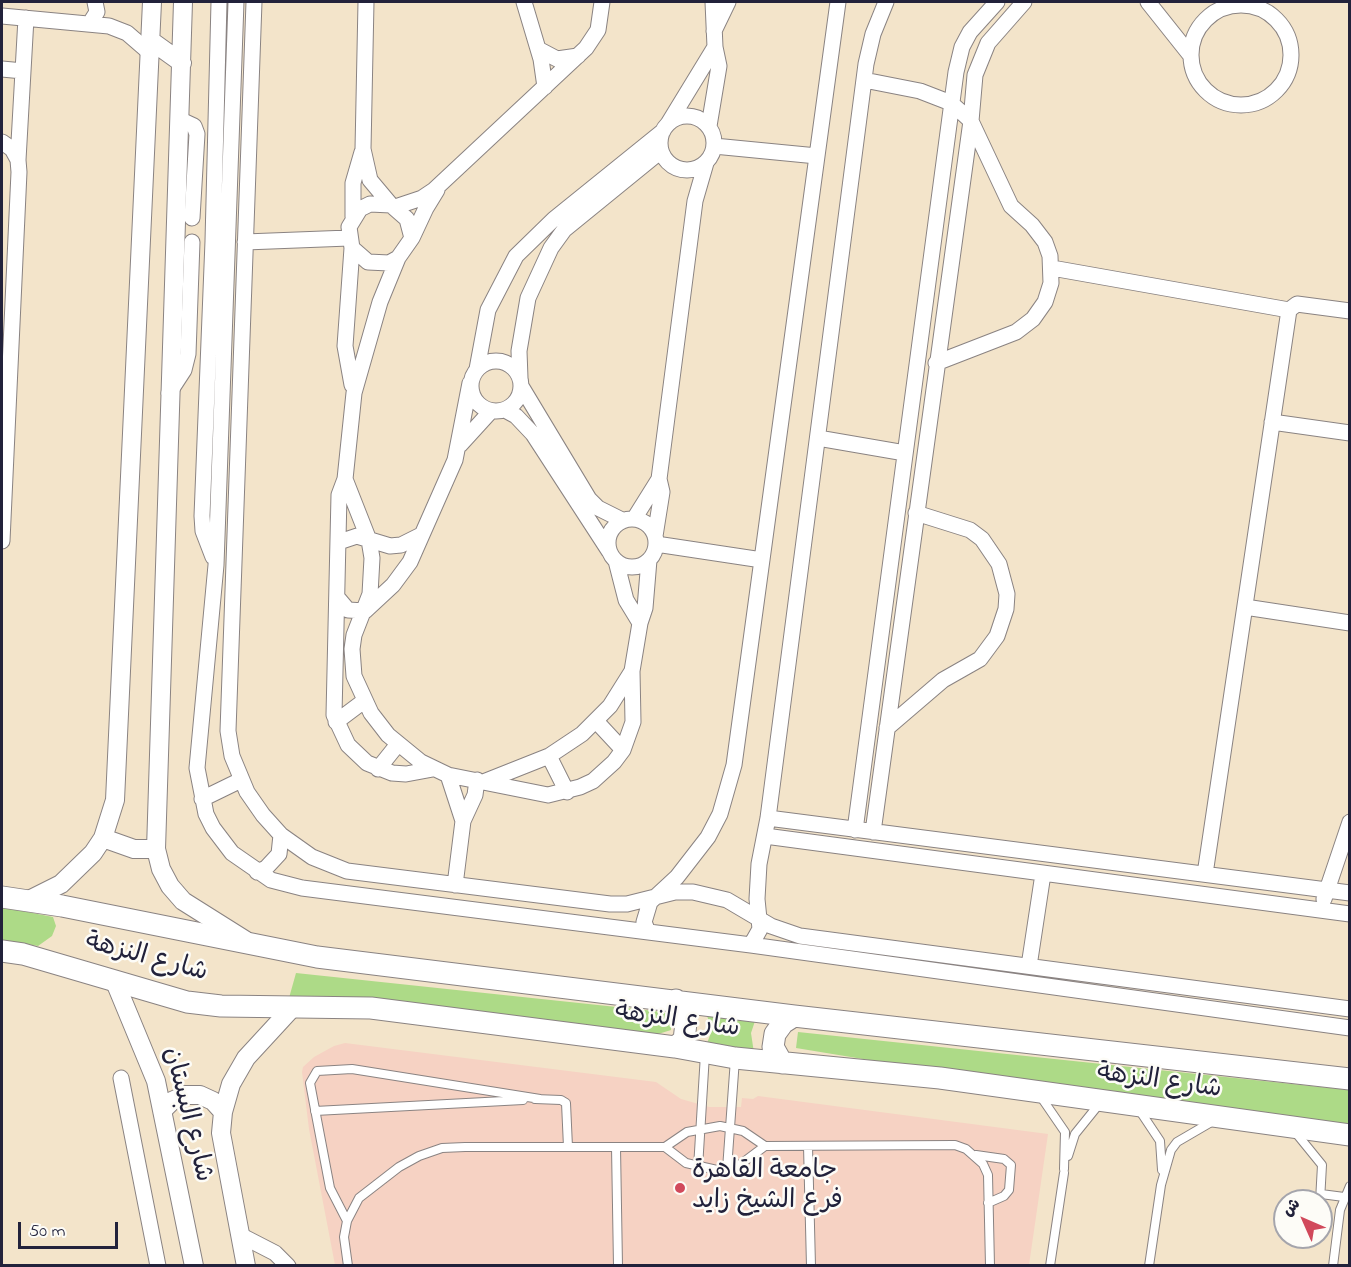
<!DOCTYPE html>
<html>
<head>
<meta charset="utf-8">
<style>
  body { margin:0 }
  #map { position:relative; width:1351px; height:1267px; overflow:hidden; background:#f3e4ca; font-family:"Indie Flower","Playpen Sans Arabic",sans-serif }
  canvas { display:block }
  .frame { position:absolute; inset:0; border:3px solid #22223b; pointer-events:none }
  .north { position:absolute; left:1273px; top:1189px; width:60px; height:60px; box-sizing:border-box; background:#fdfcf7; border:2px solid #a5a5ac; border-radius:50%; rotate:315deg; font-size:16px; font-weight:700; line-height:24px; text-align:center; color:#22223b }
  .north::after { content:''; display:block; margin:auto; width:21px; height:27px; background:#d1495b; clip-path:polygon(50% 0,100% 100%,50% 72%,0 100%) }
  .scale { position:absolute; left:18px; top:1222px; width:100px; height:27px; box-sizing:border-box; border:3px solid #22223b; border-top:0; padding-left:8px; font-size:18px; line-height:21px; white-space:nowrap; color:#22223b; -webkit-text-stroke:4px #fdfcf7; paint-order:stroke }
</style>
</head>
<body>
<div id="map">
<canvas width="1351" height="1267"></canvas>
<div class="frame"></div>
<div class="north">ش</div>
<div class="scale">50 m</div>
</div>
<script>
const ctx = document.querySelector('canvas').getContext('2d');
ctx.lineJoin = 'round';
function fill(path, color) { ctx.fillStyle = color; ctx.fill(path, 'evenodd'); }
const shape = rows => new Path2D(rows.map(r => 'M' + r).join(''));
function trace(path, color, width, dash) { ctx.strokeStyle = color; ctx.lineWidth = width; ctx.lineCap = dash ? 'butt' : 'round'; ctx.setLineDash(dash || []); ctx.stroke(path); }
function write(font, color, halo, rows, align = 'center') {
  ctx.font = font + ' "Indie Flower","Playpen Sans Arabic",sans-serif'; ctx.lineWidth = 5; ctx.setLineDash([]); ctx.textBaseline = 'middle'; ctx.strokeStyle = halo; ctx.fillStyle = color; for (const [text, x, y, turn = 0] of rows) {
    ctx.save(); ctx.translate(x, y); ctx.rotate((+turn || 0) * Math.PI / 180); ctx.textAlign = isNaN(turn) ? turn : align; if (halo) ctx.strokeText(text, 0, 0); ctx.fillText(text, 0, 0); ctx.restore();
  }
}
fill(shape([
  [345,1043,656,1082,681,1099,709,1107,741,1107,742,1098,753,1099,758,1096,1048,1134,1029,1265,335,1265,309,1129,302,1072,303,1067,314,1057,334,1046]
]), '#f6d2c3');
fill(shape([
  [2,907,53,917,56,926,52,936,38,946,2,940],
  [296,973,664,1012,671,1018,671,1030,655,1035,289,998],
  [706,1013,756,1018,751,1033,754,1053,706,1046,712,1030],
  [798,1032,1349,1090,1349,1128,1027,1086,796,1048]
]), '#adda87');
const service = shape([
  [1041,1097,1065,1132,1064,1169],
  [535,1099,561,1100,566,1103,568,1147],
  [315,1111,523,1100],
  [1140,1111,1160,1141,1162,1170],
  [1296,1133,1322,1165,1320,1201],
  [808,1146,811,1266],
  [616,1147,618,1266],
  [665,1147,686,1163,717,1170,741,1164,765,1146],
  [976,1155,1004,1159,1011,1165,1009,1190,1004,1196,988,1203],
  [1068,1156,1075,1134,1100,1103],
  [698,1168,705,1054],
  [727,1169,735,1059],
  [1321,1194,1344,1197],
  [347,1221,330,1188,310,1083,317,1071,352,1069,540,1099],
  [348,1266,344,1237,347,1221,359,1198,399,1167,419,1156,442,1148,465,1147,665,1147,687,1132,720,1126,743,1131,765,1146,955,1145,966,1149,983,1164,988,1175,990,1266],
  [1050,1266,1064,1173],
  [1149,1266,1161,1185,1171,1150,1177,1142,1213,1121],
  [1333,1266,1340,1210,1350,1186]
]);
const minor = shape([
  [236,2,216,565,197,768,206,814,213,828,232,853,271,880,302,888,751,945,1350,1028],
  [254,2,228,731,232,756,247,792,263,815,281,835,312,857,347,871,610,904,627,904,675,892,693,892,727,900,771,926,800,936,1350,1009],
  [366,2,363,149,370,180,391,205],
  [524,2,541,59,545,87],
  [1148,2,1191,56],
  '1191 55a50 50 0 1 1 100 0a50 50 0 1 1-100 0Z',
  [2,16,109,26,127,33,149,52],
  [90,23,97,12,95,2],
  [714,31,728,2],
  [538,49,557,59,578,56],
  [2,69,23,71],
  [864,80,920,91,951,103,960,111,971,121,1011,206,1032,225,1045,242,1050,256,1051,283,1045,302,1033,319,1016,332,936,363],
  '660 143a27 27 0 1 1 54 0a27 27 0 1 1-54 0Z',
  [181,120,194,126,197,134,192,218],
  [668,124,715,47],
  [709,126,719,66,715,47,713,2],
  [2,142,12,149,18,160,19,172,2,541],
  [714,146,817,156],
  [18,160,26,18],
  [395,207,422,198,434,190,586,48,598,30,602,2],
  [353,217,353,183,362,152],
  [412,238,426,208,437,190],
  [245,242,349,238],
  [352,248,345,346,352,385],
  [398,258,389,263,368,262,352,248,349,227,360,209,370,204,391,205,407,219,412,238,398,258,380,302,354,393,345,479,339,495,334,715,348,745,367,763,392,773,406,774,433,769],
  [1052,268,1289,310],
  '471 386a25 25 0 1 1 50 0a25 25 0 1 1-50 0Z',
  [477,369,488,310,516,256,554,219,663,131],
  [520,378,519,351,528,298,551,248,564,230,661,151],
  [521,386,589,499,598,508,622,520],
  [169,393,184,370,188,354,192,242],
  [505,410,516,416,533,434,609,551],
  [1272,422,1350,433],
  [818,438,905,453],
  [460,445,491,411],
  [345,479,369,540,372,558,370,594,354,635,352,649,354,676,371,713,388,735,421,762,448,775,548,795,580,787,593,781,614,762,623,750,633,722,632,671,640,623,645,608,649,560],
  '608 543a24 24 0 1 1 48 0a24 24 0 1 1-48 0Z',
  [634,519,659,479,695,201,706,163],
  [655,536,662,492,659,479],
  [339,542,357,536,390,546,401,545,421,535],
  [656,544,762,560],
  [213,557,203,531,202,516,213,241,219,2],
  [616,561,626,600,640,623],
  [337,597,348,610,365,611,393,585,410,562,455,460,470,383],
  [1245,607,1350,623],
  [596,721,623,750],
  [336,722,364,701],
  [887,728,943,680,980,659,997,636,1006,609,1007,594,999,564,982,539,970,530,916,513],
  [549,756,567,792],
  [378,769,398,744],
  [448,775,463,821],
  [486,781,549,756,582,734,610,706,632,671],
  [202,799,241,780],
  [768,818,1350,893],
  [855,830,956,72,962,47,970,32,997,2],
  [873,832,971,121,975,75,988,43,1024,2],
  [765,836,1350,914],
  [257,872,266,868,279,854,281,835],
  [1205,874,1289,310,1297,304,1350,311],
  [455,885,463,821,475,795,477,780],
  [1324,899,1350,822],
  [648,932,644,922,650,902,677,877,708,837,720,814,734,765,838,2],
  [751,945,760,929,757,899,759,864,768,818,866,64,873,34,886,2],
  [1029,966,1043,874],
  [121,1078,158,1266],
  [240,1235,275,1253,288,1266]
]);
const tertiary = shape([
  [183,2,156,849,161,869,170,886,183,901,245,940],
  [150,40,182,63],
  [103,838,134,849,156,849],
  [27,901,61,884,93,853,103,838,115,800,152,2],
  [115,982,156,1081,194,1266],
  [162,1111,172,1101,185,1095,200,1095,213,1101,223,1112],
  [246,1266,221,1133,223,1112,231,1084,246,1058,293,1007]
]);
const secondary = shape([
  [2,897,62,906,317,957,794,1016,1350,1079],
  [2,951,23,954,187,1002,221,1006,371,1008,675,1047,735,1058,940,1078,1350,1135],
  [675,1047,684,1040,686,1023,676,1000],
  [782,1063,773,1047,775,1034,783,1023,794,1016]
]);
trace(service, '#8a8382', 10);
trace(minor, '#8a8382', 17);
trace(tertiary, '#8a8382', 20);
trace(secondary, '#8a8382', 23);
trace(service, '#fff', 8);
trace(minor, '#fff', 15);
trace(tertiary, '#fff', 18);
trace(secondary, '#fff', 21);
for (const [x, y, r, color] of [
  [680,1188,6,"#d1495b"]
]) { const dot = new Path2D(); dot.arc(x, y, r, 0, 2 * Math.PI); ctx.fillStyle = color; ctx.fill(dot); trace(dot, '#fdfcf7', 2); }
write('26px', '#22223b', '#fdfcf7', [
  ["شارع النزهة",146,959,15],
  ["شارع النزهة",677,1022,8],
  ["شارع النزهة",1159,1083,8],
  ["شارع البستان",186,1115,76]
]);
write('26px', '#22223b', '#fdfcf7', [
  ["جامعة القاهرة",692,1173],
  ["فرع الشيخ زايد",692,1203]
], 'left');
</script>
</body>
</html>
